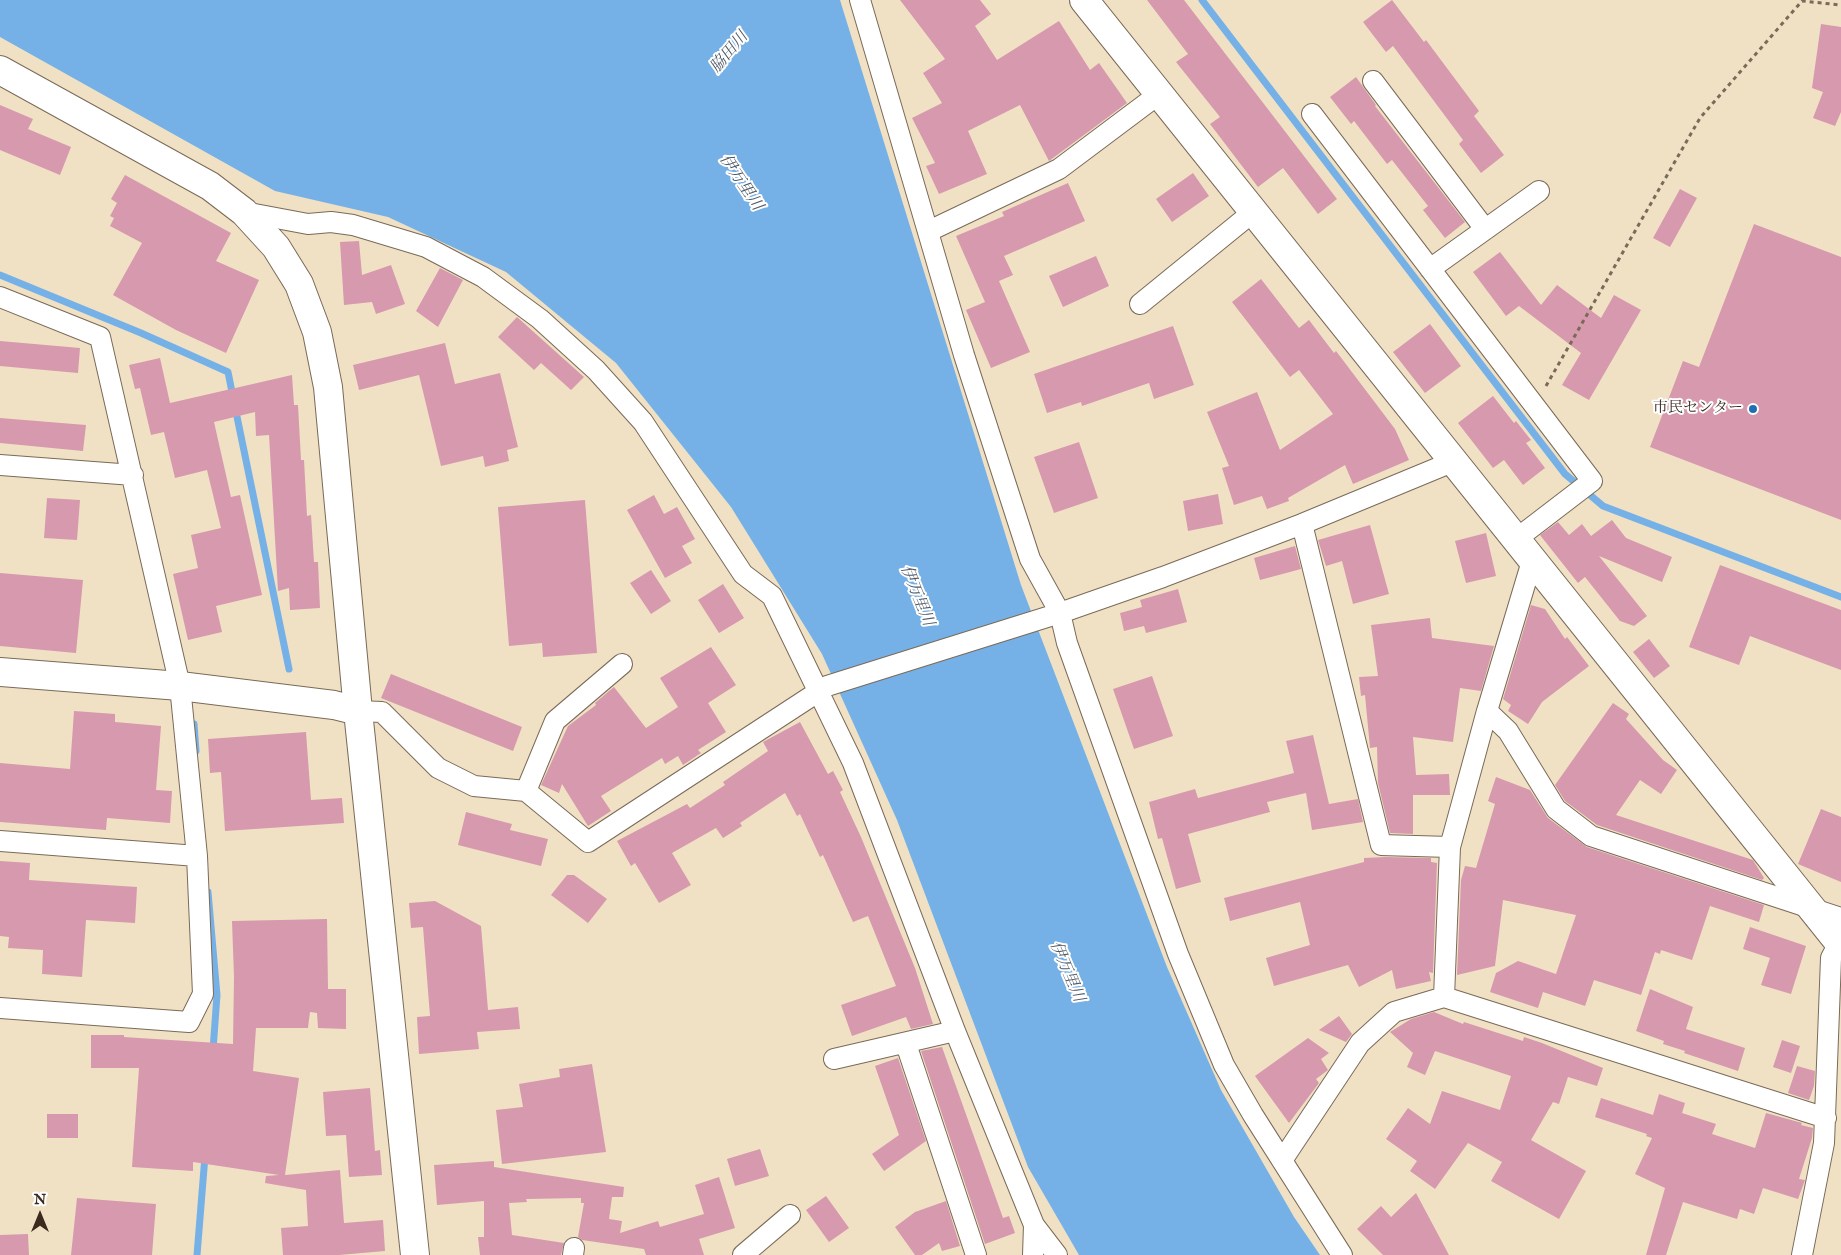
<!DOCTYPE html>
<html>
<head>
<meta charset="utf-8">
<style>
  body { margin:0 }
  #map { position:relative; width:1841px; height:1255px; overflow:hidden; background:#f0e1c4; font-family:"IM FELL English",serif }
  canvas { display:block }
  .north { position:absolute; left:15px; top:1190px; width:50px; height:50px; -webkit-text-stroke:4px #fff; paint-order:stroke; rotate:0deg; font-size:14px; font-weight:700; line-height:20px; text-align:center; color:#3b2a1e }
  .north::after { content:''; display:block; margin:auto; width:18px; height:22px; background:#3b2a1e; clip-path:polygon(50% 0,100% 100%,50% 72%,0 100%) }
</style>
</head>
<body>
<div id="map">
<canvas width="1841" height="1255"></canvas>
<div class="north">N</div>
</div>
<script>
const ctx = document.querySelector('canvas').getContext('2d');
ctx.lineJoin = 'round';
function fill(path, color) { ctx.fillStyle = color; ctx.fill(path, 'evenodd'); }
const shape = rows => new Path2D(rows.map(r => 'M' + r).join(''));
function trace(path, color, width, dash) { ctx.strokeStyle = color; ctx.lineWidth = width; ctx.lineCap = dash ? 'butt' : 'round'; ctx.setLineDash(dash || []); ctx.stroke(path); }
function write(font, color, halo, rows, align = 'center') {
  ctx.font = font + ' "IM FELL English","Noto Serif JP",serif'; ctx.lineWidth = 4; ctx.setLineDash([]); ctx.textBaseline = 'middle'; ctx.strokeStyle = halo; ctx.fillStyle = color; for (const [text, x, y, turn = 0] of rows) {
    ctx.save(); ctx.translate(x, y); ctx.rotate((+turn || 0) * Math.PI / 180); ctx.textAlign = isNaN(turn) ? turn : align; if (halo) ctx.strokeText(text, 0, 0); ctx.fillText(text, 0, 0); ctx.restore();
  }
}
fill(shape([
  [0,0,840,0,1021,585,1167,967,1221,1090,1294,1217,1320,1255,1079,1255,1028,1167,897,820,822,654,731,507,616,363,506,272,388,217,275,191,0,37]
]), '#75b1e7');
trace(shape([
  [1202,0,1565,474,1603,506,1841,597],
  [0,275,141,333,228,372,233,397],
  [235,407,289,669],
  [194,724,196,751],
  [208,892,217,995,213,1050],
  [197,1255,205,1156]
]), '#75b1e7', 7);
fill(shape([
  [900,0,980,0,991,14,975,26,997,60,1059,21,1090,70,1099,63,1127,103,1049,161,1020,105,968,131,987,174,939,194,926,166,935,163,912,118,942,103,923,73,945,59],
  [1147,0,1184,0,1337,199,1318,214,1283,168,1258,187,1210,124,1220,117,1176,62,1188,54],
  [1392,0,1424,42,1426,40,1479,111,1474,116,1504,155,1481,173,1459,144,1463,140,1393,46,1386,52,1363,22],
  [1821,24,1841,27,1841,112,1835,126,1813,118,1823,92,1812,88],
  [1356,77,1376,105,1375,106,1465,222,1445,238,1423,210,1428,206,1392,160,1387,164,1354,121,1351,124,1330,97],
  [0,105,33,119,28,129,71,147,60,175,0,150],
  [1193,173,1209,196,1172,222,1156,199],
  [125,175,231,233,216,261,259,280,226,353,176,330,113,295,142,243,110,226,114,218,110,216,117,203,111,199],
  [1068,183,1085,221,1004,256,1013,275,999,281,1030,352,991,368,966,310,985,302,956,236,1004,216,1002,212],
  [1680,189,1697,198,1670,247,1653,238],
  [1754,224,1841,257,1841,520,1650,447,1683,361,1699,367],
  [359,241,362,275,391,265,405,304,376,314,372,302,344,305,340,242],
  [1500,252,1541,305,1557,285,1601,318,1614,295,1641,310,1589,400,1562,385,1581,353,1519,306,1506,316,1473,272],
  [1096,256,1109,286,1063,307,1049,276],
  [440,268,463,280,438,327,416,311],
  [1261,279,1299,328,1309,320,1334,353,1336,351,1395,429,1409,460,1353,484,1345,465,1288,498,1289,501,1267,509,1262,496,1234,505,1222,468,1229,466,1207,412,1257,392,1280,450,1333,414,1299,370,1290,377,1232,302],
  [517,317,584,377,571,390,541,363,534,370,498,337],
  [1430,324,1461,366,1425,393,1393,352],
  [1173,326,1194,385,1154,399,1149,383,1082,406,1081,402,1047,413,1034,374],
  [0,341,80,348,78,373,0,366],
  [445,343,455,384,500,373,518,447,507,450,509,461,485,467,483,456,441,466,419,375,359,390,353,365],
  [160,358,170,403,292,375,294,405,298,405,301,460,304,460,307,516,311,515,314,562,318,562,320,608,290,610,289,588,278,591,269,435,256,436,255,412,214,422,231,497,240,495,262,595,216,606,222,632,188,640,173,574,198,568,191,535,221,528,207,470,175,478,164,432,151,435,140,388,135,389,129,365],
  [1493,396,1514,423,1516,421,1531,440,1526,443,1545,468,1523,485,1504,460,1493,468,1458,423],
  [0,418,86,425,83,451,0,443],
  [1079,442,1098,498,1054,513,1034,457],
  [1218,494,1223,524,1188,531,1183,501],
  [654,495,664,514,677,507,695,539,682,546,692,563,665,578,627,510],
  [47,498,80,500,77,540,44,538],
  [585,500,597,653,543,657,542,643,509,646,498,507],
  [1612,520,1626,538,1672,557,1662,582,1599,556,1647,616,1634,626,1620,621,1585,577,1578,583,1540,535,1558,522,1569,535,1582,524,1591,536],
  [1370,525,1389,594,1353,604,1342,561,1326,566,1318,540],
  [1486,533,1496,576,1466,583,1455,541],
  [1295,546,1301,569,1260,580,1254,558],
  [1720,565,1841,610,1841,670,1750,636,1739,665,1689,647],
  [651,570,671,601,651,614,630,583],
  [0,573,83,580,76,653,0,646],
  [723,584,744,618,719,633,698,600],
  [1178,589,1187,622,1146,633,1144,626,1124,631,1120,613,1142,607,1140,600],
  [1531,605,1545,609,1565,639,1567,637,1589,666,1542,702,1528,724,1508,711,1511,705,1503,699],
  [1430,618,1432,638,1494,646,1481,691,1460,688,1453,742,1413,737,1416,775,1449,774,1450,795,1413,795,1413,834,1390,833,1378,783,1377,747,1370,748,1365,695,1361,696,1359,677,1378,676,1371,625],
  [1649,639,1670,666,1654,678,1633,652],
  [711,647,736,685,708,703,726,732,698,750,701,753,683,765,678,756,665,764,662,758,601,796,611,811,588,826,562,784,559,793,541,785,568,726,596,705,595,703,609,691,614,687,646,728,678,707,660,678],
  [391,674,522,727,513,751,381,698],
  [1152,676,1173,736,1134,749,1113,689],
  [1613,703,1629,714,1626,719,1663,760,1677,770,1661,794,1640,780,1616,815,1753,860,1764,878,1762,880,1597,825,1565,801,1555,785],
  [74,711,115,714,115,722,161,726,156,790,172,791,170,823,107,818,106,830,0,822,0,763,70,769],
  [800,722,828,774,833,771,843,790,840,792,861,837,915,968,933,1024,911,1029,906,1017,852,1036,841,1005,896,986,868,916,853,922,823,855,820,857,800,814,797,816,785,793,740,823,742,826,723,838,716,828,672,853,691,885,659,903,635,863,631,866,617,841,687,804,690,808,725,785,723,782,768,751,763,742],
  [306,732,311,800,342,798,344,823,225,831,221,772,210,773,208,739],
  [1313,735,1329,804,1358,799,1363,822,1312,830,1306,793,1267,802,1270,812,1188,834,1201,882,1176,889,1162,838,1158,839,1149,802,1195,789,1198,798,1294,773,1286,741],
  [1496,777,1530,790,1548,818,1587,847,1764,905,1759,922,1710,906,1692,960,1661,950,1660,954,1655,952,1641,995,1594,980,1585,1006,1543,992,1538,1008,1490,992,1496,973,1518,961,1556,974,1576,915,1503,900,1495,966,1457,975,1461,880,1465,866,1476,868,1495,804,1488,801],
  [1821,809,1841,817,1841,882,1798,864],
  [466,812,512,824,510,830,548,839,541,866,458,845],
  [1385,857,1431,858,1431,862,1437,863,1433,973,1429,972,1431,981,1396,989,1392,970,1359,987,1348,965,1274,986,1266,958,1310,945,1300,902,1230,921,1224,898,1364,862,1364,858],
  [0,861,30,863,29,880,137,887,135,923,86,920,82,977,42,974,43,950,8,948,9,937,0,936],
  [567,875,574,875,607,899,588,923,551,895],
  [435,901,481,926,488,1010,518,1007,520,1029,477,1032,479,1049,419,1054,417,1017,430,1016,423,927,411,928,409,903],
  [327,919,328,989,346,989,346,1029,318,1028,317,1013,310,1012,308,1028,256,1028,253,1071,299,1078,285,1175,340,1170,344,1223,383,1220,385,1251,339,1255,283,1255,281,1228,308,1226,306,1190,265,1183,266,1176,279,1175,193,1162,193,1171,132,1167,139,1068,91,1068,91,1035,124,1035,124,1037,233,1044,234,977,232,921],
  [1750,927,1806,946,1791,994,1761,985,1770,958,1743,949],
  [1650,989,1693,1007,1686,1029,1745,1048,1738,1071,1684,1053,1685,1051,1663,1044,1664,1041,1636,1031],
  [1434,1012,1463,1024,1464,1022,1523,1041,1524,1037,1542,1043,1603,1068,1597,1086,1568,1077,1559,1104,1553,1102,1531,1140,1586,1171,1559,1219,1491,1181,1502,1162,1468,1143,1435,1189,1410,1171,1417,1161,1386,1139,1408,1108,1430,1124,1442,1091,1500,1110,1511,1076,1435,1051,1425,1075,1407,1067,1413,1053,1390,1032,1411,1019],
  [1339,1016,1352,1034,1346,1042,1319,1030],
  [1308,1038,1329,1053,1321,1059,1328,1070,1316,1079,1319,1083,1289,1123,1255,1076],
  [1782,1040,1800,1046,1791,1073,1773,1067],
  [942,1047,1003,1218,1009,1216,1015,1233,985,1244,921,1051],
  [898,1058,926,1141,884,1171,872,1154,899,1135,875,1066],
  [592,1064,606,1152,502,1164,496,1110,523,1107,519,1084,560,1077,559,1069],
  [1797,1066,1815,1071,1814,1086,1809,1100,1788,1093],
  [370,1088,375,1151,380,1150,382,1175,349,1177,346,1135,326,1136,323,1092],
  [1659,1094,1685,1103,1682,1113,1716,1124,1712,1134,1755,1148,1766,1113,1802,1123,1801,1125,1813,1128,1812,1138,1799,1179,1805,1180,1798,1199,1763,1188,1754,1214,1740,1209,1737,1219,1683,1202,1666,1255,1646,1255,1665,1188,1635,1174,1652,1138,1646,1136,1647,1134,1595,1117,1601,1098,1653,1115],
  [47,1114,78,1114,78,1138,47,1138],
  [760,1149,769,1176,735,1186,727,1159],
  [494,1161,494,1167,624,1187,623,1197,612,1197,609,1219,622,1221,620,1233,658,1221,660,1227,704,1214,695,1185,719,1177,735,1228,699,1239,704,1255,646,1255,644,1249,582,1240,578,1237,584,1203,581,1203,581,1198,526,1199,527,1202,509,1203,512,1235,564,1243,561,1255,480,1255,478,1237,484,1237,484,1201,437,1205,434,1165],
  [1416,1193,1449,1255,1383,1255,1357,1229,1381,1206,1391,1217],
  [826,1196,849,1228,829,1242,806,1210],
  [77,1198,156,1204,152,1255,71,1255],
  [946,1201,960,1246,942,1251,939,1243,922,1255,915,1255,895,1227,915,1212],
  [28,1234,29,1255,0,1255,0,1235]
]), '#d799ae');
const street = shape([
  [860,0,964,355,1030,559,1060,613,1067,643,1178,954,1224,1065,1253,1115,1342,1255],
  [1373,81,1485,229],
  [1312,114,1592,481,1515,540],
  [244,212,308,224,331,222,353,225,426,247,483,277,540,319,596,370,643,422,743,574,772,596,853,763,955,1031,1034,1225,1057,1255],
  [929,231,1059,169,1159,94],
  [1430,269,1539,191],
  [0,297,100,337,180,686,197,856,203,994,189,1022,0,1008],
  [1140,304,1253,212],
  [0,465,133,475],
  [1302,524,1381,845,1450,847],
  [1532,561,1487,711,1450,847,1444,997,1826,1118],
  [358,711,382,712,438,768,474,786,526,791,588,842,827,686,1060,613,1163,577,1302,524,1452,462],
  [1487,711,1508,731,1556,809,1591,836,1841,918],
  [526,791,555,721,622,664],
  [0,841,197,856],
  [906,1044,976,1255],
  [834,1059,955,1031],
  [1283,1159,1360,1043,1394,1012,1444,997],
  [573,1255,574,1248],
  [743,1255,790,1215],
  [1033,1255,1034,1225],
  [1802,1255,1824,1143,1831,958,1839,943]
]);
const secondary = shape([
  [1084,0,1841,945],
  [0,70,210,186,244,212,276,247,299,284,317,332,328,387,358,711,415,1255],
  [0,672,180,686,334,705,358,711]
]);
trace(street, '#7a6a58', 22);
trace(secondary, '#7a6a58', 30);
trace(shape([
  [1546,386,1700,118,1802,1,1841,5]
]), '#7a6a58', 3, [4, 4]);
trace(street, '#fff', 20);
trace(secondary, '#fff', 28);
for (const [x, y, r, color] of [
  [1753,409,5,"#1f6fb2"]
]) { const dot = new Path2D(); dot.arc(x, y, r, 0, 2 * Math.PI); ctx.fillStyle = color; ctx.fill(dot); trace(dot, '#fff', 2); }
write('15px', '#3b2a1e', '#fff', [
  ["市民センター",1743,409]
], 'right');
write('italic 16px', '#4f5964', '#fff', [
  ["脇田川",730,53,-50],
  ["伊万里川",740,183,56],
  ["伊万里川",916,596,68],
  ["伊万里川",1066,972,67]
]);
</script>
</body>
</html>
